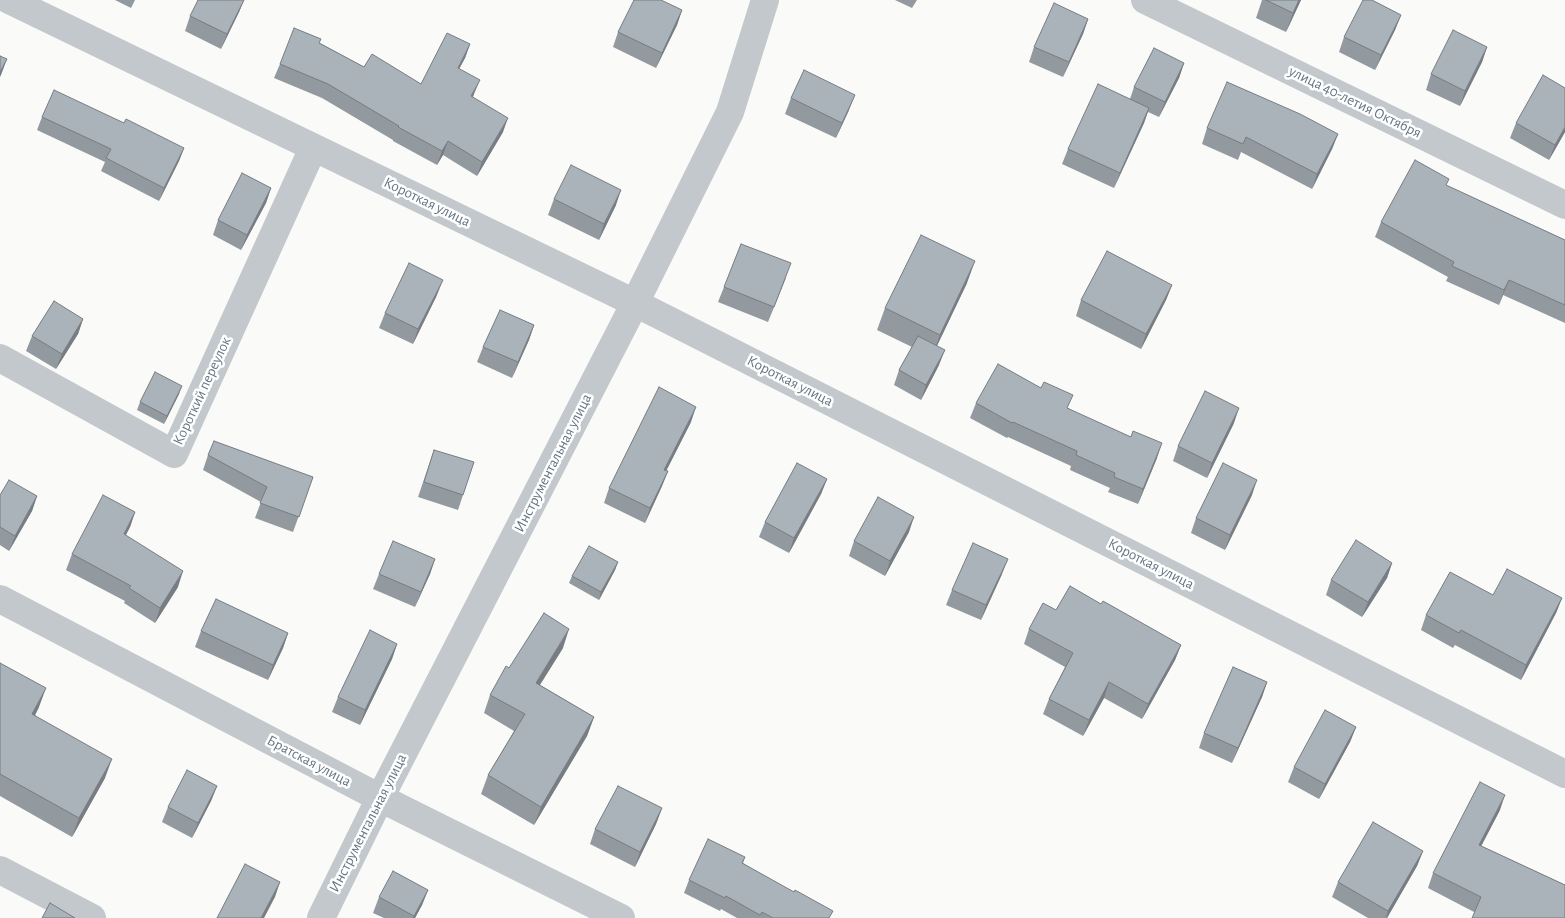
<!DOCTYPE html>
<html>
<head>
<meta charset="utf-8">
<style>
  body { margin:0 }
  canvas { display:block; background:#fafaf8 }
</style>
</head>
<body>
<canvas width="1565" height="918"></canvas>
<script>
const ctx = document.querySelector('canvas').getContext('2d');
ctx.lineJoin = 'round';
const shape = rows => new Path2D(rows.map(r => 'M' + r).join(''));
function trace(path, color, width, dash) { ctx.strokeStyle = color; ctx.lineWidth = width; ctx.lineCap = dash ? 'butt' : 'round'; ctx.setLineDash(dash || []); ctx.stroke(path); }
function fill(path, color) { ctx.fillStyle = color; ctx.fill(path, 'evenodd'); }
function write(font, color, halo, rows, align = 'center') {
  ctx.font = font + ' "Alegreya Sans",sans-serif'; ctx.lineWidth = 5; ctx.setLineDash([]); ctx.textBaseline = 'middle'; ctx.strokeStyle = halo; ctx.fillStyle = color; for (const [text, x, y, turn = 0] of rows) {
    ctx.save(); ctx.translate(x, y); ctx.rotate((+turn || 0) * Math.PI / 180); ctx.textAlign = isNaN(turn) ? turn : align; if (halo) ctx.strokeText(text, 0, 0); ctx.fillText(text, 0, 0); ctx.restore();
  }
}
trace(shape([
  [9,0,635,303,1565,774],
  [1145,0,1565,205],
  [0,358,174,454,313,148],
  [0,599,380,798,621,918],
  [0,870,92,918],
  [321,918,380,798,635,303,730,112,765,0]
]), '#c3c8cc', 28);
fill(shape([
  [115,0,135,0,131,8],
  [244,0,239,12,221,49,185,31,190,16],
  [895,0,917,0,912,8],
  [1262,0,1301,0,1286,32,1256,18],
  [682,10,677,25,656,68,613,47,618,32],
  [1401,15,1395,30,1375,70,1339,52,1344,37],
  [1088,19,1083,34,1063,77,1029,62,1034,47],
  [320,43,364,67,421,84,470,44,465,58,459,69,474,94,473,97,503,132,477,176,443,155,437,165,393,141,393,140,322,98,274,78,280,64],
  [1487,47,1482,62,1460,106,1426,90,1431,74],
  [1184,63,1179,78,1159,117,1148,112,1144,123,1114,188,1062,164,1068,149,1130,99,1134,87],
  [791,98,849,110,836,138,785,114],
  [42,117,124,123,184,148,179,161,159,201,101,171,105,162,37,130],
  [1516,123,1565,132,1549,160,1510,138],
  [1207,128,1338,134,1332,149,1312,189,1241,152,1238,160,1202,144],
  [1447,186,1565,240,1565,323,1503,295,1499,305,1446,281,1448,277,1375,237,1381,222],
  [271,188,266,203,241,250,213,235,218,220],
  [554,199,616,205,599,240,548,215],
  [786,278,768,322,718,302,724,287],
  [967,283,937,346,939,365,921,400,894,385,899,370,912,347,877,330,885,308],
  [1172,285,1166,300,1141,349,1076,316,1081,300],
  [437,295,413,344,379,328,385,313],
  [83,319,78,334,56,369,26,351,32,336],
  [534,325,529,340,512,378,477,362,483,347],
  [179,394,164,424,137,410,140,402],
  [976,403,1068,408,1157,458,1138,504,1108,492,1110,488,1070,470,1071,466,1008,437,1007,438,970,418],
  [691,422,666,471,668,471,662,486,645,523,604,503,609,488],
  [1234,423,1207,478,1173,461,1178,446],
  [434,450,463,495,458,510,418,497],
  [208,455,313,477,293,532,255,518,261,502,203,470],
  [827,479,821,494,789,553,759,537,765,522],
  [0,495,37,496,32,511,9,551,0,545],
  [1252,495,1225,550,1191,533,1196,518],
  [135,512,130,527,126,535,178,587,155,623,124,603,125,601,66,570,72,554],
  [909,532,885,576,849,556,854,541],
  [435,559,430,574,415,607,373,589,379,574],
  [618,562,615,570,599,600,569,583,572,576],
  [1392,563,1387,578,1362,617,1326,595,1331,580],
  [1002,574,981,620,946,605,952,590],
  [1493,595,1562,598,1556,613,1521,680,1455,645,1453,648,1421,630,1426,615],
  [1101,604,1181,645,1175,660,1142,719,1104,698,1083,736,1043,714,1049,699,1065,667,1024,644,1029,629,1056,610],
  [201,631,288,633,283,648,268,680,195,647],
  [397,644,392,659,360,725,332,712,338,697],
  [563,648,540,685,594,717,587,736,534,825,481,794,488,775,514,731,484,713,490,695,509,668],
  [0,663,39,707,35,715,105,778,72,837,0,796],
  [1267,682,1262,697,1232,763,1199,748,1204,733],
  [1356,727,1350,742,1319,799,1288,782,1294,767],
  [217,786,211,801,192,838,162,822,168,807],
  [662,808,656,824,635,867,590,844,595,829],
  [1500,810,1481,846,1565,885,1474,912,1428,888,1433,873],
  [1423,851,1417,866,1387,918,1368,918,1332,897,1338,882],
  [745,857,743,863,830,918,737,918,721,909,720,911,684,893,689,880],
  [428,890,422,905,415,918,384,918,373,913,379,897]
]), '#929a9f');
fill(shape([
  [244,0,239,12,221,49,227,34],
  [1299,0,1301,0,1286,32,1293,13],
  [682,10,677,25,656,68,662,53],
  [1401,15,1395,30,1375,70,1381,55],
  [1088,19,1083,34,1063,77,1069,62],
  [470,44,465,58,452,82,458,68],
  [1487,47,1482,62,1460,106,1465,91],
  [7,59,1,75,0,77,0,72],
  [1184,63,1179,78,1159,117,1165,102],
  [480,80,474,94,466,110,471,96],
  [855,95,849,110,836,138,842,123],
  [1149,108,1144,123,1114,188,1120,173],
  [508,118,503,132,477,176,482,162],
  [1565,127,1565,132,1549,160,1555,145],
  [1338,134,1332,149,1312,189,1317,174],
  [448,141,443,155,437,165,442,151],
  [184,148,179,161,159,201,164,188],
  [271,188,266,203,241,250,247,235],
  [621,190,616,205,599,240,604,224],
  [975,261,967,283,932,356,940,335],
  [443,280,437,295,413,344,418,329],
  [1509,280,1499,305,1504,290],
  [1172,285,1166,300,1141,349,1146,334],
  [83,319,78,334,56,369,62,354],
  [534,325,529,340,512,378,518,362],
  [945,350,939,365,921,400,926,385],
  [182,386,179,394,164,424,167,416],
  [696,407,691,422,659,485,664,470],
  [1239,408,1234,423,1207,478,1212,463],
  [1162,443,1157,458,1138,504,1143,489],
  [668,471,662,486,645,523,650,508],
  [827,479,821,494,789,553,794,538],
  [1257,480,1252,495,1225,550,1230,535],
  [37,496,32,511,9,551,15,536],
  [135,512,130,527,118,549,124,534],
  [914,517,909,532,885,576,890,561],
  [435,559,430,574,415,607,421,592],
  [1008,559,1002,574,981,620,986,605],
  [618,562,615,570,599,600,601,592],
  [1392,563,1387,578,1362,617,1368,602],
  [183,571,178,587,155,623,160,608],
  [1562,598,1556,613,1521,680,1526,665],
  [569,629,563,648,529,702,536,683],
  [288,633,283,648,268,680,273,665],
  [397,644,392,659,360,725,365,710],
  [1181,645,1175,660,1142,719,1148,704],
  [1109,682,1104,698,1083,736,1089,720],
  [1267,682,1262,697,1232,763,1238,748],
  [46,688,39,707,26,733,32,714],
  [594,717,587,736,534,825,541,807],
  [1356,727,1350,742,1319,799,1325,784],
  [112,759,105,778,72,837,79,818],
  [217,786,211,801,192,838,198,823],
  [1505,795,1500,810,1474,860,1479,845],
  [662,808,656,824,635,867,640,852],
  [1423,851,1417,866,1387,918,1386,918,1388,911],
  [280,882,275,897,264,918,261,918],
  [428,890,422,905,415,918,413,918]
]), '#777d82');
const building = shape([
  [198,0,244,0,227,34,190,16,198,0],
  [634,0,661,0,682,10,662,53,618,32,634,0],
  [1266,0,1299,0,1293,13,1266,0],
  [1363,0,1372,0,1401,15,1381,55,1344,37,1363,0],
  [1054,3,1088,19,1069,62,1034,47,1054,3],
  [294,28,321,39,319,43,364,67,372,54,421,84,447,33,470,44,458,68,480,80,471,96,508,118,482,162,448,141,442,151,398,127,399,126,328,84,280,64,294,28],
  [1453,30,1487,47,1465,91,1431,74,1453,30],
  [1154,48,1184,63,1165,102,1134,87,1154,48],
  [0,56,7,59,0,72,0,56],
  [804,70,855,95,842,123,791,98,804,70],
  [1543,75,1565,88,1565,127,1555,145,1516,123,1543,75],
  [1227,82,1300,114,1338,134,1317,174,1246,137,1243,144,1207,128,1227,82],
  [1098,84,1149,108,1120,173,1068,149,1098,84],
  [54,90,124,123,126,119,184,148,164,188,106,158,111,149,42,117,54,90],
  [1415,160,1449,179,1446,185,1565,240,1565,305,1509,280,1504,290,1452,266,1454,262,1381,222,1415,160],
  [571,165,621,190,604,224,554,199,571,165],
  [242,173,271,188,247,235,218,220,242,173],
  [921,235,975,261,940,335,885,308,921,235],
  [741,244,791,263,774,307,724,287,741,244],
  [1107,251,1172,285,1146,334,1081,300,1107,251],
  [409,263,443,280,418,329,385,313,409,263],
  [54,301,83,319,62,354,32,336,54,301],
  [500,310,534,325,518,362,483,347,500,310],
  [918,336,945,350,926,385,899,370,918,336],
  [998,364,1041,388,1044,382,1073,395,1067,408,1131,437,1133,431,1162,443,1143,489,1114,477,1115,473,1076,455,1077,451,1013,422,1012,423,976,403,998,364],
  [155,372,182,386,167,416,140,402,155,372],
  [659,387,696,407,664,470,668,471,650,508,609,488,659,387],
  [1205,391,1239,408,1212,463,1178,446,1205,391],
  [214,441,313,477,299,517,260,503,267,487,208,455,214,441],
  [434,450,474,462,463,495,424,482,434,450],
  [797,463,827,479,794,538,765,522,797,463],
  [1223,463,1257,480,1230,535,1196,518,1223,463],
  [9,480,37,496,15,536,0,527,0,495,9,480],
  [103,495,135,512,124,534,183,571,160,608,129,588,131,586,72,554,103,495],
  [878,497,914,517,890,561,854,541,878,497],
  [1356,540,1392,563,1368,602,1331,580,1356,540],
  [393,541,435,559,421,592,379,574,393,541],
  [973,543,1008,559,986,605,952,590,973,543],
  [589,546,618,562,601,592,572,576,589,546],
  [1507,569,1562,598,1526,665,1461,630,1459,633,1426,615,1450,572,1493,595,1507,569],
  [1070,586,1101,604,1103,601,1181,645,1148,704,1109,682,1089,720,1049,699,1073,653,1029,629,1043,603,1056,610,1070,586],
  [216,599,288,633,273,665,201,631,216,599],
  [544,613,569,629,536,683,594,717,541,807,488,775,525,714,490,695,506,666,509,668,544,613],
  [370,630,397,644,365,710,338,697,370,630],
  [0,663,46,688,32,714,112,759,79,818,0,774,0,663],
  [1233,667,1267,682,1238,748,1204,733,1233,667],
  [1325,710,1356,727,1325,784,1294,767,1325,710],
  [187,770,217,786,198,823,168,807,187,770],
  [1480,782,1505,795,1479,845,1565,885,1565,918,1472,918,1481,897,1433,873,1480,782],
  [618,786,662,808,640,852,595,829,618,786],
  [1373,822,1423,851,1388,911,1338,882,1373,822],
  [708,839,745,857,742,863,794,892,795,890,833,911,829,918,773,918,762,912,760,915,726,896,725,898,689,880,708,839],
  [245,864,280,882,261,918,217,918,245,864],
  [393,871,428,890,414,916,379,897,393,871],
  [50,903,75,918,42,918,50,903]
]);
fill(building, '#aab3b9');
trace(building, '#777d82', 1);
write('15px', '#657683', '#fff', [
  ["улица 40-летия Октября",1355,102,26],
  ["Короткая улица",427,202,26],
  ["Короткая улица",790,381,27],
  ["Короткий переулок",202,391,-65],
  ["Инструментальная улица",553,463,-63],
  ["Короткая улица",1151,564,27],
  ["Братская улица",309,761,28],
  ["Инструментальная улица",368,823,-63]
]);
</script>
</body>
</html>
